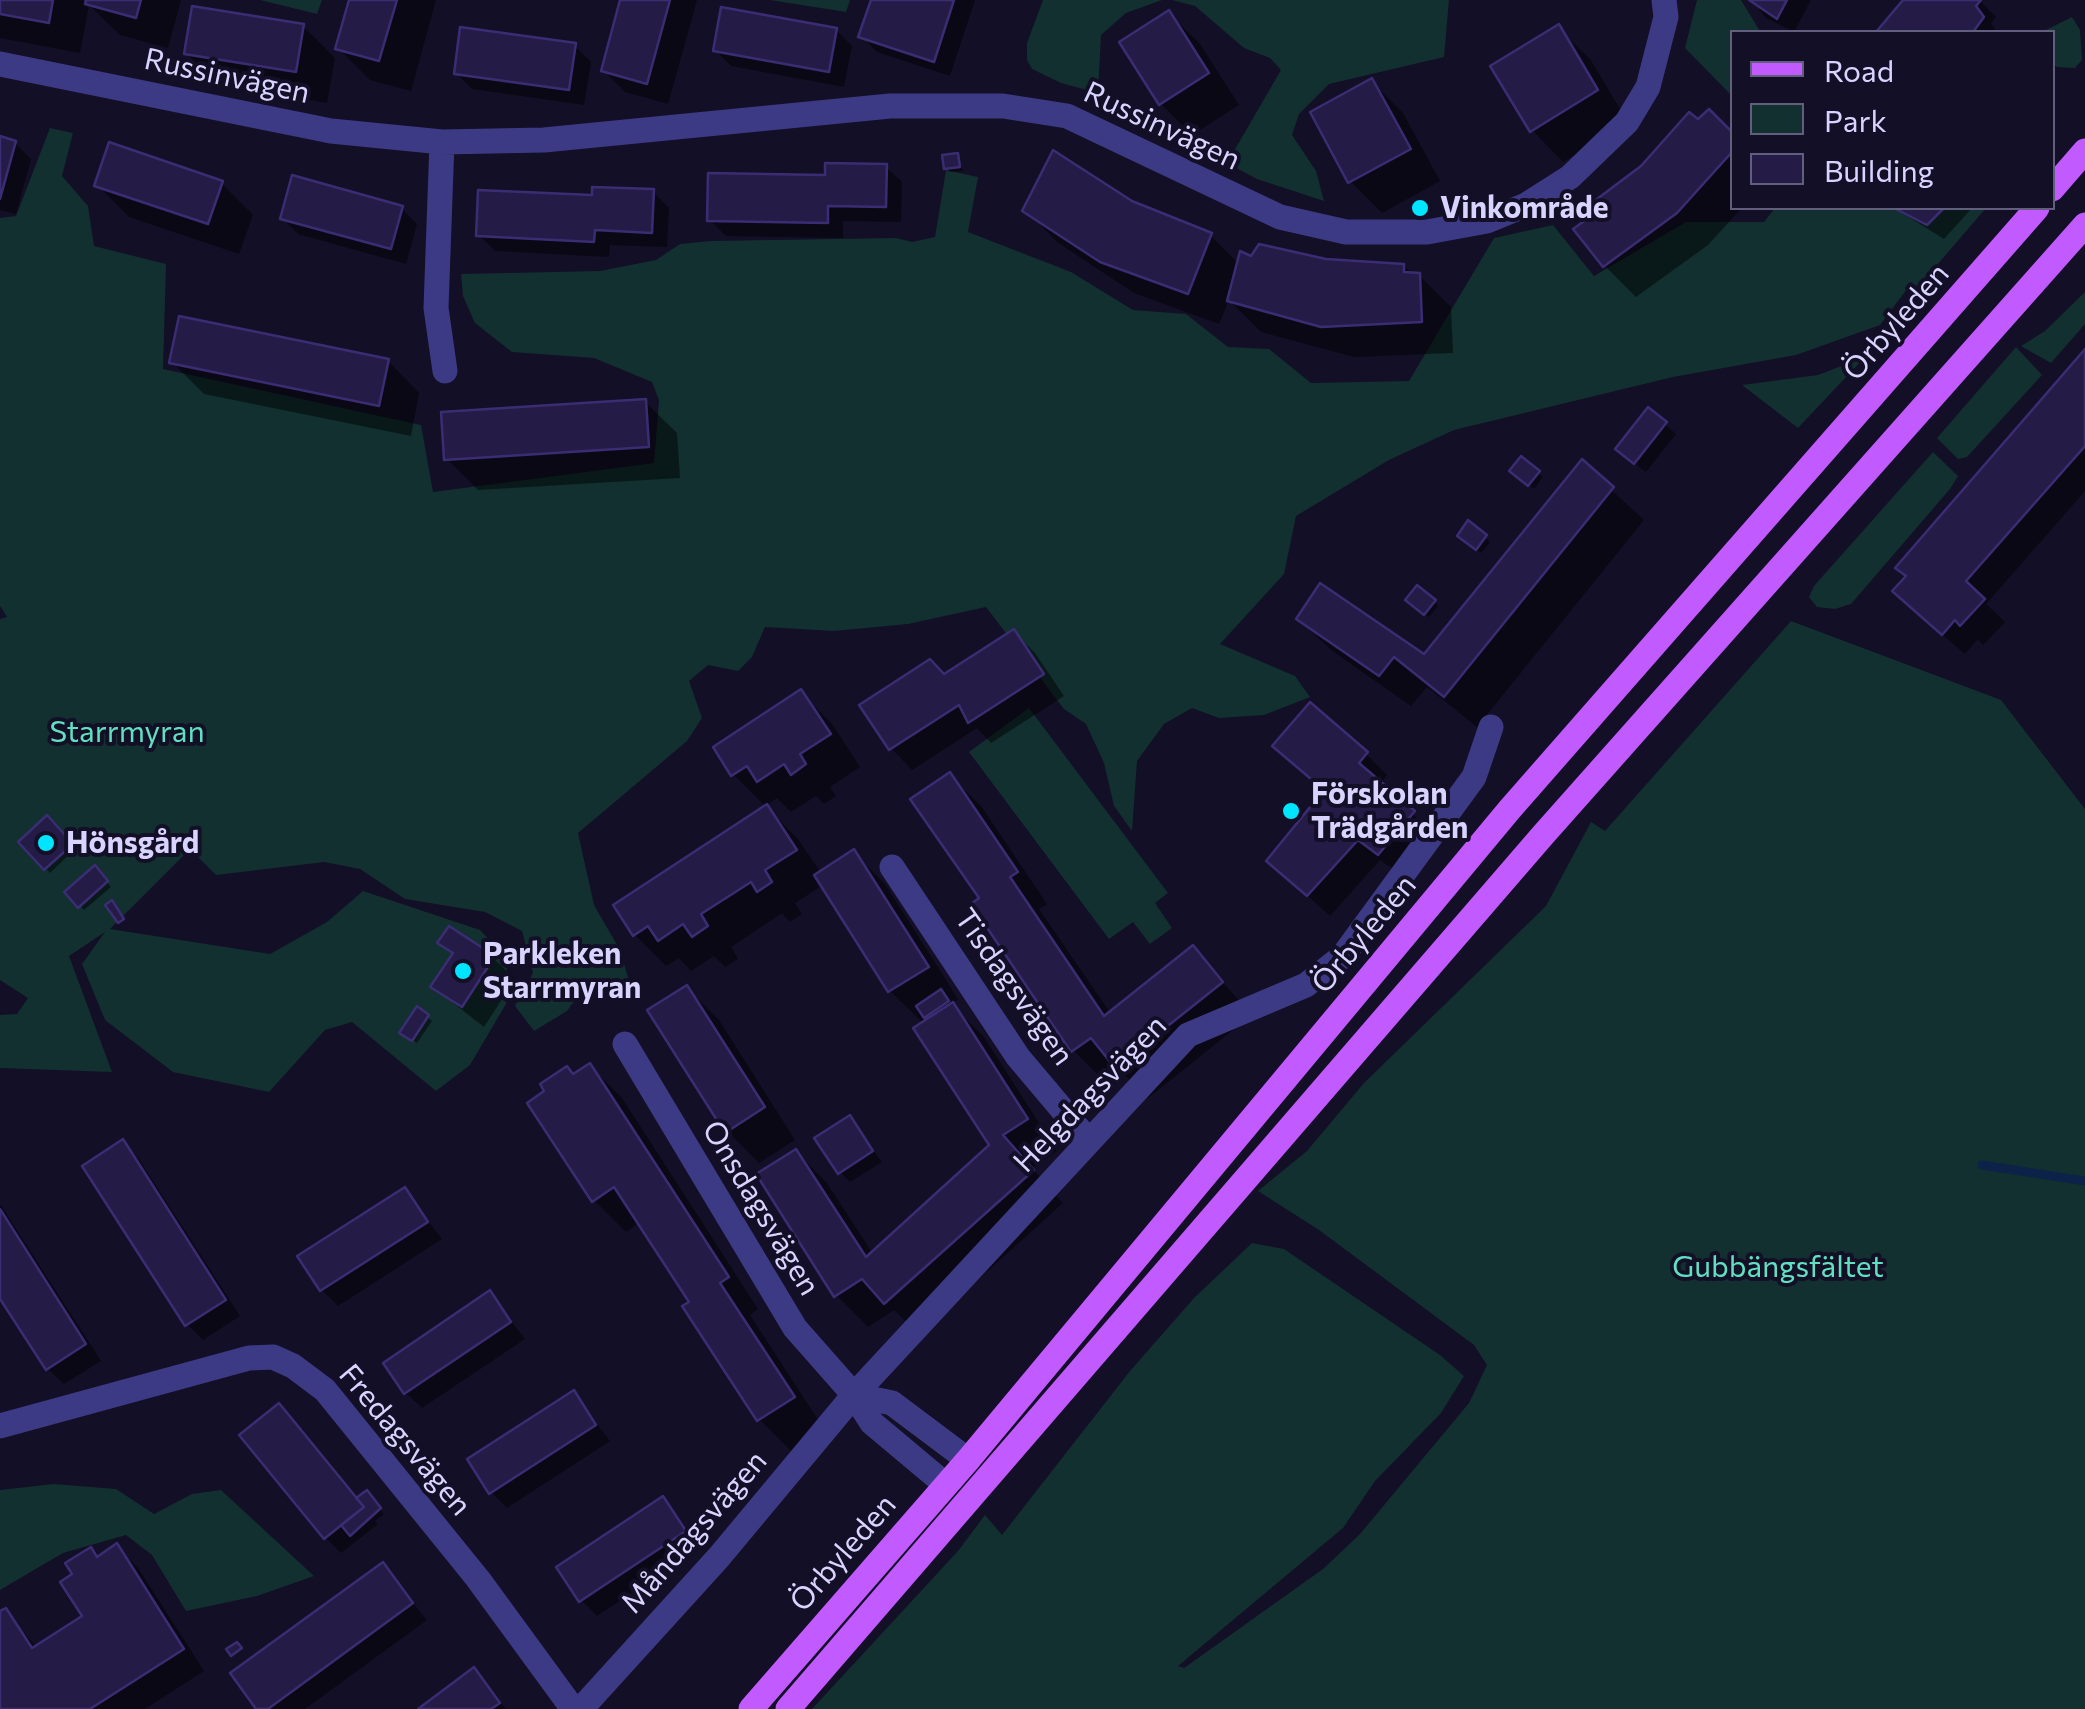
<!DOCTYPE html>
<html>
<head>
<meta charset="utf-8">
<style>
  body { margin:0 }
  #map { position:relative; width:2085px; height:1709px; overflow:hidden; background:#130f26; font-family:Commissioner,sans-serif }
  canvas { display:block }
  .legend { position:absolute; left:1730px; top:30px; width:325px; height:180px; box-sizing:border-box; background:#130f26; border:2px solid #625e7d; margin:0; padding:12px 18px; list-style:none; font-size:30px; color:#d9d4ff }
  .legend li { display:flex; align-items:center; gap:20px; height:50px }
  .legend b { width:50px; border:2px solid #625e7d }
</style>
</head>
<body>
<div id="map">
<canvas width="2085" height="1709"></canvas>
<ul class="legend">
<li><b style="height:12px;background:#c25bff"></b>Road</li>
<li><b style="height:28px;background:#12302f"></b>Park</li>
<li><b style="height:28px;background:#241b47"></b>Building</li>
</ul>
</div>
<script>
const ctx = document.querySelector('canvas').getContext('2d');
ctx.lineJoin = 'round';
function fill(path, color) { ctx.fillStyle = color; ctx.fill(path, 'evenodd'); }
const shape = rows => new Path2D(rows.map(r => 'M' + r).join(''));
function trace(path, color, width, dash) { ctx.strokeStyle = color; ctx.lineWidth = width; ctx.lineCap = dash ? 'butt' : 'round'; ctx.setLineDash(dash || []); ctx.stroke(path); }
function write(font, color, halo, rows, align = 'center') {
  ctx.font = font + ' Commissioner,sans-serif'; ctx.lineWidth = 8; ctx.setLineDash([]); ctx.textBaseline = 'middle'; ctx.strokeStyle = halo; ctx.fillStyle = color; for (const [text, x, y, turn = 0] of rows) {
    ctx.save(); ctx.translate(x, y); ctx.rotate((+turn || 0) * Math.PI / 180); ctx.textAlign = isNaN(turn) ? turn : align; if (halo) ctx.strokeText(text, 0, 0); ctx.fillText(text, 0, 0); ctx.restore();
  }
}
fill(shape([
  [260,0,322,0,317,14],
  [770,0,850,0,846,12],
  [1043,0,1162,0,1126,13,1101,35,1098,93,1061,83,1032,69,1027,60,1027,43],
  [1172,0,1449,0,1444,57,1329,84,1299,114,1292,135,1316,171,1324,201,1257,179,1227,163,1281,70,1270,58,1244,48,1195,6],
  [1697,0,1741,0,1758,28,1760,32,1732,32,1732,96,1685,48],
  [2072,17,2080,30,2082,60,2075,68,2057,67,2053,64,2052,32,2042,32],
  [50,128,73,133,62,176,88,206,94,246,166,264,163,369,421,425,433,492,654,463,659,400,652,382,594,358,512,352,475,323,463,296,461,274,600,271,656,260,680,244,711,241,896,238,912,242,935,237,946,170,978,177,968,232,1071,272,1133,310,1186,314,1228,347,1269,349,1311,383,1409,381,1494,238,1553,225,1594,276,1686,222,1764,222,1775,208,1894,208,1927,225,1944,208,1986,208,1919,286,1910,285,1880,325,1796,355,1673,377,1454,430,1389,460,1296,516,1284,574,1220,644,1295,676,1310,697,1264,715,1219,718,1192,708,1164,724,1137,761,1132,831,1114,806,1104,763,1086,724,1064,709,986,607,908,624,834,631,765,627,752,657,738,671,708,665,689,681,702,718,687,741,578,833,594,905,620,950,633,995,605,986,581,992,567,1011,534,1031,515,1006,533,973,522,931,485,912,405,899,360,869,324,862,216,875,190,849,110,929,270,954,327,922,363,891,480,930,507,959,506,1004,470,1065,436,1091,352,1022,325,1030,269,1092,173,1072,105,1020,82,964,105,932,69,956,112,1072,0,1068,0,1015,17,1014,28,998,0,980,0,619,7,617,0,606,0,218,16,216],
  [2085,292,2085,324,2051,363,2021,346,2045,331],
  [2016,347,2042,375,1967,457,1958,459,1937,438],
  [1865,357,1798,428,1742,385,1818,375],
  [1933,452,1958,476,1950,489,1851,604,1835,609,1817,607,1809,597,1814,586],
  [1791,621,2001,700,2085,809,2085,1709,812,1709,958,1551,985,1515,1002,1535,1130,1371,1195,1297,1252,1243,1284,1249,1440,1355,1464,1376,1441,1413,1375,1481,1343,1528,1178,1666,1184,1668,1323,1569,1360,1534,1469,1403,1487,1365,1474,1345,1319,1230,1258,1191,1307,1151,1364,1083,1546,906,1591,822,1605,831],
  [1029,708,1168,893,1155,903,1172,928,1150,944,1133,922,1109,939,969,752],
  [54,1484,116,1489,154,1514,192,1494,221,1490,314,1576,257,1596,186,1611,152,1555,126,1535,63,1553,0,1590,0,1490]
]), '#12302f');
fill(shape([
  [0,0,83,0,88,5,89,0,181,0,168,48,120,35,89,5,80,53,0,38],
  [351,0,436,0,411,91,370,80,338,48],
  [623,0,697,0,668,104,625,92,603,70],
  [873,0,975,0,950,76,877,52,861,36],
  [1752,0,1811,0,1794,32,1766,18],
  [1906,0,1979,0,1996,17,1991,23,1997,32,1879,32],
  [1169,13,1200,44,1239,105,1192,135,1160,103],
  [303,26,335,58,327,103,218,85,186,53],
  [1558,28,1590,59,1628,122,1563,162,1532,130],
  [836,30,852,46,844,87,731,66,715,50],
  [575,46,591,62,584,105,472,89,456,73],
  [1371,81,1403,113,1440,181,1382,213,1350,181],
  [1709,113,1732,135,1732,208,1742,208,1708,245,1636,297,1605,266,1698,123],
  [0,139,15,143,31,159,16,214,0,210],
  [957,155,963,171,950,172,946,168],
  [885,166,902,182,901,222,843,221,843,238,726,236,710,220,828,178],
  [221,183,253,215,239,254,129,217,97,185],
  [653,192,669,208,667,247,610,245,609,257,495,251,479,235,594,198],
  [1131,203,1210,235,1239,264,1251,259,1403,267,1419,275,1451,307,1453,353,1354,357,1261,332,1229,300,1219,324,1134,293,1057,242,1026,210],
  [401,208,417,224,406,264,298,234,282,218],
  [1894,208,1972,208,1944,239],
  [2085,353,2085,491,1986,604,2005,622,1983,645,1978,639,1965,654,1917,613],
  [388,361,419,393,411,436,204,394,172,362],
  [645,402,677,433,680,478,478,490,447,459],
  [1649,411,1676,434,1646,472,1629,459],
  [1522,460,1543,477,1534,489,1517,475],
  [1582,463,1644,520,1477,727,1427,687,1411,706,1331,650,1299,619,1425,657],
  [1469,524,1490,542,1481,553,1465,540],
  [1434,601,1438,606,1429,617,1413,604],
  [1014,632,1035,653,1064,696,991,743,977,728,912,770,891,748,944,677],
  [801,693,832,724,860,767,830,787,836,796,824,804,816,796,791,812,777,798,765,806,798,839,821,873,854,853,885,884,958,999,951,1004,984,1037,1057,1151,1032,1168,1063,1203,918,1334,894,1310,868,1327,836,1295,796,1152,827,1183,873,1254,992,1145,924,1024,890,991,823,885,795,903,802,914,790,922,782,913,731,947,738,959,725,967,714,956,691,971,679,958,666,966,635,935,766,807,733,774],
  [1366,754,1387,775,1380,784,1435,835,1401,874,1380,860,1330,916,1270,861],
  [949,775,981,806,1047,904,1039,909,1111,1014,1192,948,1252,1015,1148,1098,1121,1071,1105,1082,1073,1050,982,899],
  [47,818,75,849,50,873,22,842],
  [95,869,111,887,84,910,67,892],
  [441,943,493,958,515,979,484,1027,433,987,454,956],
  [687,988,719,1020,795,1140,759,1163,727,1131],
  [427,1017,432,1021,417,1043,407,1037],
  [590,1066,622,1098,758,1309,750,1315,824,1429,791,1451,759,1419,640,1222,626,1232,594,1200],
  [849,1118,882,1162,850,1182,840,1172],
  [122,1143,138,1158,240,1316,203,1340,187,1324],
  [404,1190,442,1239,338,1306,322,1290],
  [0,1204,101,1361,64,1384,48,1369,0,1294],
  [490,1294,525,1339,422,1408,406,1393],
  [573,1393,610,1441,507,1508,491,1492],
  [279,1406,358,1500,366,1494,384,1514,375,1521,378,1524,341,1553,326,1538],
  [663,1499,700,1548,597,1616,581,1600],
  [117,1547,138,1568,204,1671,145,1709,0,1709,0,1614,5,1611,37,1648,86,1617,90,1550,99,1558],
  [383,1566,427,1620,305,1709,259,1709],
  [473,1671,506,1709,422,1709]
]), '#0007');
trace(shape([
  [1982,1165,2085,1181]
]), '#0c2248', 9);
const building = shape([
  [0,0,53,0,49,23,0,14,0,0],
  [86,0,141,0,136,18,85,4,86,0],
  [349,0,397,0,379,61,335,49,349,0],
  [620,0,670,0,647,84,601,71,620,0],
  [871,0,954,0,934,62,858,37,871,0],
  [1749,0,1787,0,1777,19,1749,0],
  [1903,0,1981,0,1976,6,1984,17,1973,32,1876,32,1903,0],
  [192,6,304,24,296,72,184,54,192,6],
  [721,7,837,28,829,72,713,51,721,7],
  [1169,10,1209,73,1159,105,1119,42,1169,10],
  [1559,24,1598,90,1530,132,1490,66,1559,24],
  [460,27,576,43,569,90,454,74,460,27],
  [1372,78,1411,149,1348,183,1310,112,1372,78],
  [1709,109,1732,132,1732,152,1677,213,1603,267,1573,229,1587,219,1581,211,1641,166,1689,112,1698,119,1709,109],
  [0,136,16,141,0,199,0,136],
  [109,142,223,181,208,224,94,186,109,142],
  [1053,150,1132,201,1212,233,1188,294,1100,262,1022,211,1053,150],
  [958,153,960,167,944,169,942,155,958,153],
  [825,163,887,164,886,207,828,206,828,223,707,221,708,173,825,175,825,163],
  [292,175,403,206,391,249,280,219,292,175],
  [592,187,654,189,652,233,595,230,594,242,476,236,478,190,592,195,592,187],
  [1894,208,1944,208,1927,225,1894,208],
  [1259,244,1326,259,1404,264,1404,272,1420,273,1422,322,1321,327,1227,301,1240,251,1251,256,1259,244],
  [179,316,389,359,379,406,169,363,179,316],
  [2085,349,2085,446,1966,581,1985,599,1960,626,1955,620,1942,635,1892,591,1906,576,1895,568,2085,349],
  [646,399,649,447,444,460,441,412,646,399],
  [1648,407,1667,422,1634,464,1615,449,1648,407],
  [1521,456,1540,471,1528,486,1509,471,1521,456],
  [1582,459,1614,487,1444,697,1394,657,1379,676,1296,619,1320,583,1424,654,1582,459],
  [1468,520,1487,535,1476,550,1457,536,1468,520],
  [1417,585,1436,600,1424,615,1405,600,1417,585],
  [1014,629,1044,674,968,723,959,705,889,750,859,705,930,659,944,674,1014,629],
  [801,689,831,734,800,754,806,764,791,775,784,764,757,782,747,766,731,776,713,747,801,689],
  [1310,702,1368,752,1359,763,1415,811,1378,855,1358,840,1307,896,1266,861,1324,790,1272,746,1310,702],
  [950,772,1018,872,1010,877,1104,1016,1193,945,1223,982,1115,1068,1091,1038,1071,1052,971,904,979,898,910,799,950,772],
  [767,804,797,850,765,870,772,882,757,892,751,882,701,914,708,926,692,937,683,924,658,941,648,926,633,936,613,905,767,804],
  [47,815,73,844,44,870,18,842,47,815],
  [854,849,929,967,888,992,814,875,854,849],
  [95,865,108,881,78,908,64,892,95,865],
  [112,900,124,919,118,923,105,905,112,900],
  [449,926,495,956,462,1007,430,987,453,953,437,943,449,926],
  [687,985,765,1107,725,1133,647,1010,687,985],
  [941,989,949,1001,924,1018,916,1006,941,989],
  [953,1002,1028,1119,1003,1135,1034,1170,884,1304,862,1279,834,1297,756,1174,796,1149,866,1257,989,1145,913,1028,953,1002],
  [417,1006,429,1015,412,1041,399,1033,417,1006],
  [590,1063,729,1277,720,1283,795,1397,757,1421,682,1306,689,1302,614,1187,592,1202,527,1103,544,1091,540,1084,567,1066,573,1074,590,1063],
  [850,1115,873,1151,838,1174,814,1138,850,1115],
  [123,1139,226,1300,185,1326,82,1166,123,1139],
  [405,1187,428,1222,320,1291,297,1256,405,1187],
  [0,1209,86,1344,46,1370,0,1299,0,1209],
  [490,1290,511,1322,404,1394,383,1363,490,1290],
  [574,1390,596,1425,489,1494,467,1459,574,1390],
  [279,1403,364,1507,324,1539,239,1435,279,1403],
  [367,1490,381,1508,350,1536,341,1525,364,1507,356,1498,367,1490],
  [663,1496,686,1531,579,1602,556,1567,663,1496],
  [117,1543,184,1649,90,1709,0,1709,0,1611,6,1608,32,1648,82,1616,60,1582,72,1574,65,1563,91,1547,97,1557,117,1543],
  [383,1562,413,1603,268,1709,256,1709,230,1673,383,1562],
  [237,1642,242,1648,231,1656,226,1649,237,1642],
  [474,1667,500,1703,491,1709,418,1709,474,1667]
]);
fill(building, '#241b47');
trace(building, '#3b2d73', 2.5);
trace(shape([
  [0,64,331,131,442,142,544,140,890,106,1003,106,1067,116,1280,217,1346,232,1427,232,1487,221,1526,205,1570,177,1627,122,1648,87,1666,17,1664,0],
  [442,142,436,308,445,371],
  [892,867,1018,1057,1088,1140],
  [625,1044,795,1328,854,1395,872,1423,946,1485],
  [854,1395,892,1403,968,1460],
  [0,1426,249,1358,273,1357,293,1366,325,1390,478,1579,573,1709],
  [581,1709,719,1557,854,1395,1188,1035,1306,985,1343,956,1474,777,1491,727]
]), '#3d3a85', 25);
trace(shape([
  [2052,189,2085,151],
  [751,1709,968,1460,1510,809,2037,208],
  [788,1709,1543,835,2085,225]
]), '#c25bff', 25);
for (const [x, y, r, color] of [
  [1420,208,10,"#00e5ff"],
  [1291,811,10,"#00e5ff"],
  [46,843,10,"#00e5ff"],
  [463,971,10,"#00e5ff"]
]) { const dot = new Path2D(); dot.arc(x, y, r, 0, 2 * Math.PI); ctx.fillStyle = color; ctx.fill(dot); trace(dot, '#130f26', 4); }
write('30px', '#d9d4ff', '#130f26', [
  ["Russinvägen",227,76,12],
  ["Russinvägen",1162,126,25],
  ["Örbyleden",1896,322,-49],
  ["Örbyleden",1364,934,-50],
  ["Tisdagsvägen",1014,987,55],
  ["Helgdagsvägen",1090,1094,-46],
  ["Onsdagsvägen",761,1208,59],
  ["Fredagsvägen",405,1440,50],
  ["Måndagsvägen",694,1532,-49],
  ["Örbyleden",843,1553,-49]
]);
write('bold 30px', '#d9d4ff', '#130f26', [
  ["Vinkområde",1440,208],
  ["Förskolan",1311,794],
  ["Trädgården",1311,828],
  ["Hönsgård",66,843],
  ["Parkleken",483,954],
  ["Starrmyran",483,988]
], 'left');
write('30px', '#5fe0c0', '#130f26', [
  ["Starrmyran",127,732],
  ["Gubbängsfältet",1778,1267]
]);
</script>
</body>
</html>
